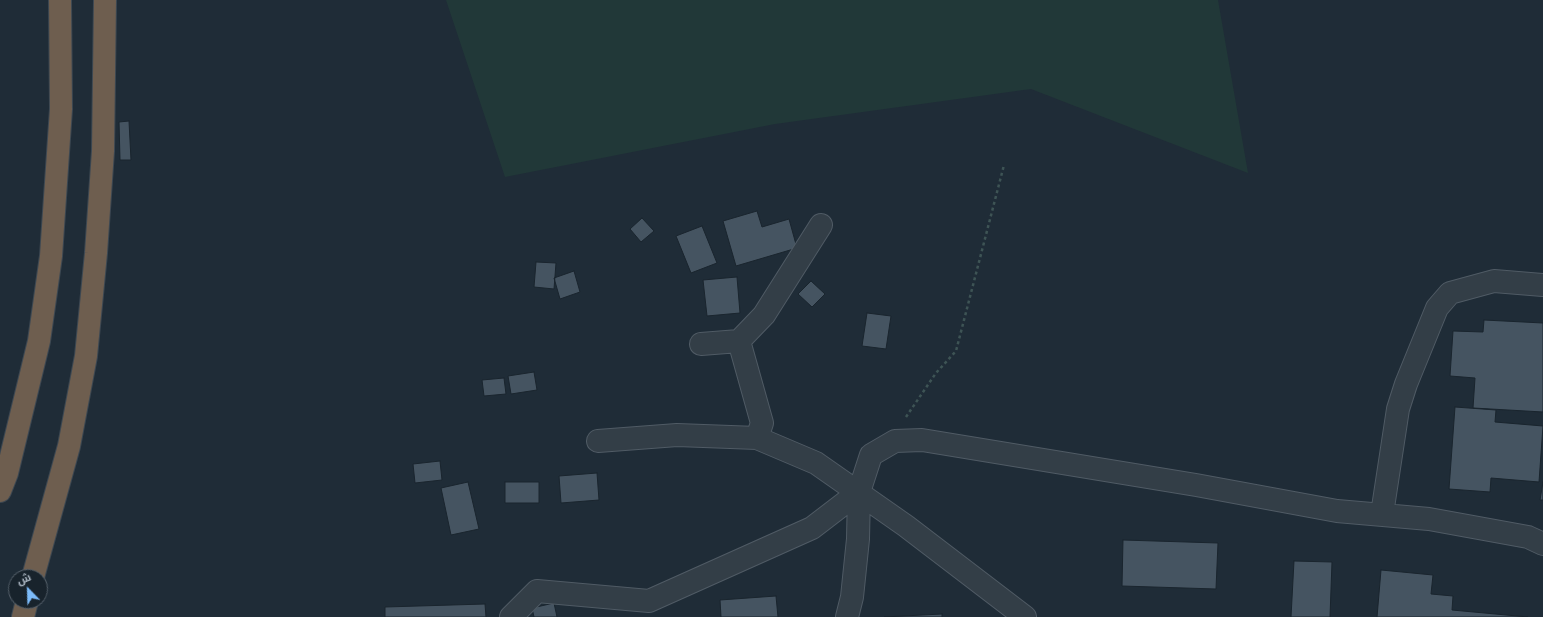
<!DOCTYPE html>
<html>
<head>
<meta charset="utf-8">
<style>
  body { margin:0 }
  #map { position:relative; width:1543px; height:617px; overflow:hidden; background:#1f2c37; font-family:"Exo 2",Cairo,sans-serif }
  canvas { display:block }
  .north { position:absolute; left:8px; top:569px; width:40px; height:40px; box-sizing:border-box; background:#18232c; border:1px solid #545f69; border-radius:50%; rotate:337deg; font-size:11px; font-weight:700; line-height:16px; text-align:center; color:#adb8c4 }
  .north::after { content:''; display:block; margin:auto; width:14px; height:18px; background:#7cbbfa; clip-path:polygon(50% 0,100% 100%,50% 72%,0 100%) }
</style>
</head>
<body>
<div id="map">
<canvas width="1543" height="617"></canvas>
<div class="north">ش</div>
</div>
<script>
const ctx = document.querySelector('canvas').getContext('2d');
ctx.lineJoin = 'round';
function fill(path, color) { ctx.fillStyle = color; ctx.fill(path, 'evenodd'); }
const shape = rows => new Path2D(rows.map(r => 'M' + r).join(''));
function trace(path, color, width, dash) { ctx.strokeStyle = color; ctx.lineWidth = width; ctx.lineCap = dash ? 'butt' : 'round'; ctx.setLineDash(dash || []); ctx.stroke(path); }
fill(shape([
  [446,0,1218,0,1248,173,1031,89,775,124,505,177]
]), '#213838');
const building = shape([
  [129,121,131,160,120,160,119,122,129,121],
  [757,211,762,227,789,219,797,248,736,266,723,221,757,211],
  [642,218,654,231,641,242,630,229,642,218],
  [702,226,717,263,691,273,676,236,702,226],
  [536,262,556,263,554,289,534,287,536,262],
  [574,271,580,292,560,299,554,278,574,271],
  [737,277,740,313,707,316,703,280,737,277],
  [811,281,825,294,812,307,798,294,811,281],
  [867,313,891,316,886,349,862,346,867,313],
  [1484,320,1543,323,1543,412,1473,408,1475,378,1450,376,1453,331,1483,332,1484,320],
  [534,372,537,390,511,394,508,376,534,372],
  [504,378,506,394,484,396,482,380,504,378],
  [1455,407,1496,410,1495,422,1543,426,1539,482,1491,478,1490,492,1449,489,1455,407],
  [440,461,442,480,415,483,413,464,440,461],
  [597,473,599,500,561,503,559,476,597,473],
  [468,482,479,529,451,535,441,488,468,482],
  [505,482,539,482,539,503,505,503,505,482],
  [1543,482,1543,500,1540,500,1543,482],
  [1123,540,1218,543,1216,589,1122,586,1123,540],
  [1294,561,1332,562,1330,617,1291,617,1294,561],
  [1381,570,1433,575,1431,594,1453,596,1452,610,1528,617,1377,617,1381,570],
  [776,596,778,617,721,617,720,600,776,596],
  [554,603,557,617,534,617,532,608,554,603],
  [485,604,486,617,385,617,385,607,485,604],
  [942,614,942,617,884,617,942,614]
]);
fill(building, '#455461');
trace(building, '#1a252e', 1);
const street = shape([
  [739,341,764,315,821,225],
  [701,344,739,341,762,423,757,438],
  [598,441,677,435,757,438,816,463,906,526,1025,617],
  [1382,514,1398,409,1406,384,1437,308,1450,293,1494,281,1543,285],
  [511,617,537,591,649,601,812,528,859,492,871,455,895,441,922,440,1196,485,1337,511,1429,519,1528,537,1543,544],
  [847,617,852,597,858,539,859,492]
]);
const highway = shape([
  [0,491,7,473,39,341,51,256,61,109,60,0],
  [33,577,69,446,86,356,96,253,103,151,105,0],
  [23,617,27,601]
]);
trace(street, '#505b65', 24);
trace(highway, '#3d4852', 24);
trace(shape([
  [906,417,936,373,956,351,1004,165]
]), '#3e5455', 2.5, [3, 3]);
trace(street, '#333e47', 22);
trace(highway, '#6e5e4f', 22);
</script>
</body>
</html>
